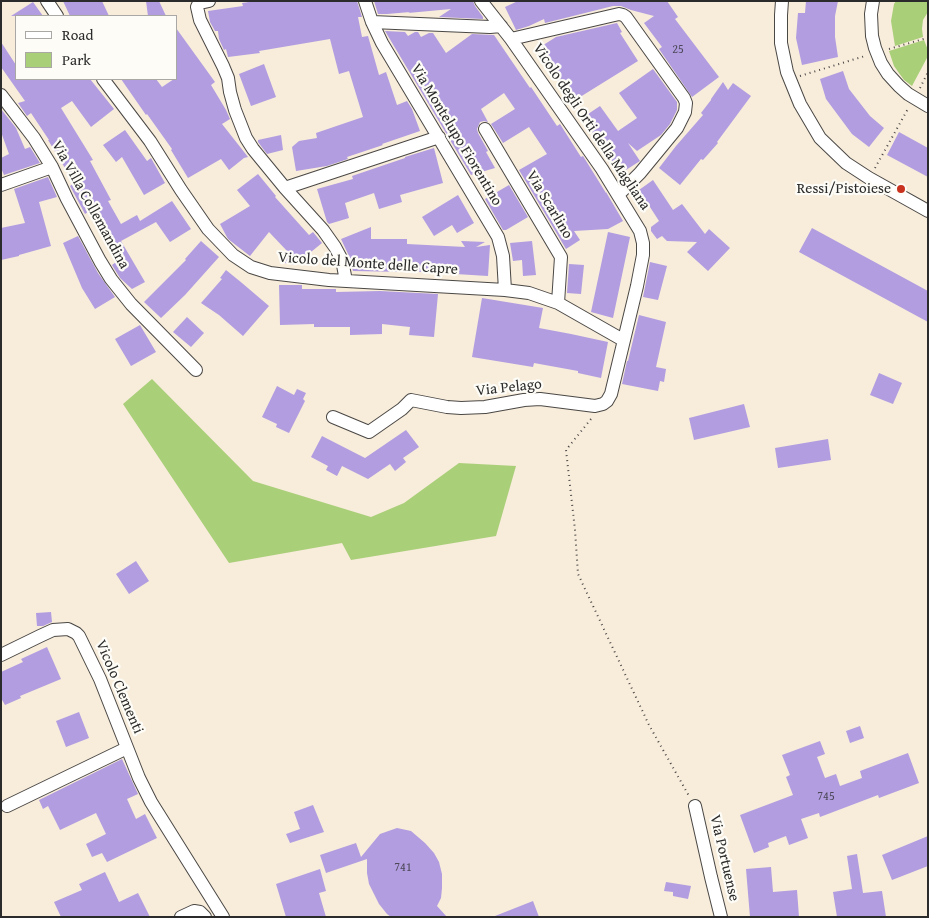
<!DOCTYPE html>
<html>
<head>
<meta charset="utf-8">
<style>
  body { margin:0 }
  #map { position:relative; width:929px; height:918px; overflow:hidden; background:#f8ecdb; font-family:"Gentium Book Plus",serif }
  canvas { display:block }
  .frame { position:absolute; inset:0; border:2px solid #2b2b2b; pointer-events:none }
  .legend { position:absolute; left:15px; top:15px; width:162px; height:65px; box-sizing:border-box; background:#fdfcf7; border:1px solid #a9a8a5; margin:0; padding:6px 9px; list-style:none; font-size:15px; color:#2b2b2b }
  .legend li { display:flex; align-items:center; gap:10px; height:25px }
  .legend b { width:25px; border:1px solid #a9a8a5 }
</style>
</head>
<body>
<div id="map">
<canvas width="929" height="918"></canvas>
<div class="frame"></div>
<ul class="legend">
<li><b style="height:6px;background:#fff"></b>Road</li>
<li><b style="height:14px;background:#aacf79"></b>Park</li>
</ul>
</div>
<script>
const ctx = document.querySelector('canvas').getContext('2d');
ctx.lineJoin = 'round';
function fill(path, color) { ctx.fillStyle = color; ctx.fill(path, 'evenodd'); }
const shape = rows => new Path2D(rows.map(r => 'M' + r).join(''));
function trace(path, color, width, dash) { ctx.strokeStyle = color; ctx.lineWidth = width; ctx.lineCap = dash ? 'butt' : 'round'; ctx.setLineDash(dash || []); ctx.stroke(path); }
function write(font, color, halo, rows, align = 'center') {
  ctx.font = font + ' "Gentium Book Plus",serif'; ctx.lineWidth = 4.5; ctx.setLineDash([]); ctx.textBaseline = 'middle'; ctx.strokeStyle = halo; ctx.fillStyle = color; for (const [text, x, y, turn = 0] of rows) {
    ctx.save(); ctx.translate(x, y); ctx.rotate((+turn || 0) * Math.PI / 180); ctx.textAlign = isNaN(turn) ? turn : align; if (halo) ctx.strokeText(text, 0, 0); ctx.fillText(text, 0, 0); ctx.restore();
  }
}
fill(shape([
  [896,1,928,1,928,12,923,20,922,29,923,37,895,46,891,21,894,4],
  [924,40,928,50,928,56,912,86,904,80,894,66,889,51],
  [152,379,253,481,371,517,404,503,459,463,516,466,496,536,351,560,342,543,229,563,123,404]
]), '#aacf79');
fill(shape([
  [63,1,102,1,109,16,70,16],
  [146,1,159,1,166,16,148,16],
  [256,1,357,1,362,17,358,17,362,37,368,36,379,75,386,72,397,105,407,101,412,109,420,131,382,144,383,145,347,157,348,159,327,166,296,171,292,147,299,141,317,138,316,133,363,117,349,71,339,74,330,39,259,51,260,53,228,57,226,49,224,50,219,39,218,31,215,31,210,22,208,11,243,6,242,3],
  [374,1,473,1,475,6,483,17,483,19,439,17,451,9,408,13,410,12,387,14,378,14],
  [518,1,667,1,678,17,675,19,719,77,692,97,659,49,662,47,644,23,654,16,631,10,621,6,613,6,545,23,544,19,529,26,516,30,505,7],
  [806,1,838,1,835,16,835,37,838,57,802,65,796,38,798,13,805,13],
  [33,2,43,16,11,16],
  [617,23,622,32,620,33,638,61,572,102,537,49,556,37],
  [176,28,215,82,211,85,226,110,230,119,222,124,248,157,244,158,229,170,221,159,188,178,171,150,172,149,147,114,146,115,121,79,156,79,162,87,174,79,176,79],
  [385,31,405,32,408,36,415,32,418,32,421,37,429,33,433,33,446,53,472,34,494,35,530,88,531,87,557,126,560,124,581,157,583,156,606,193,606,192,623,221,608,229,574,231,580,240,566,249,519,170,547,154,529,127,503,143,491,124,515,109,504,93,481,109,488,122,484,121,480,122,477,129,478,133,488,151,486,152,495,168,471,175],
  [1,42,16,65,16,79,90,79,114,109,91,127,72,101,61,108,93,160,90,161,111,200,108,201,121,224,137,215,140,221,172,201,191,229,170,242,156,222,121,241,145,282,132,289,120,278,112,265,119,260,91,210,85,214,70,186,74,183,48,140,49,140,31,113,27,116,18,103,25,101,1,67],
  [264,64,276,97,251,106,239,74],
  [653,69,677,102,677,110,670,124,661,135,637,151,628,143,640,161,618,175,597,145,599,144,582,118,600,106,618,131,637,118,619,93],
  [843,71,849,89,870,116,884,128,869,147,852,134,826,99,820,79],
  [723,82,728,90,733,83,751,96,717,142,718,143,703,160,701,159,680,185,659,168,676,146,703,115,701,113,711,100,711,99],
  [1,109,16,128,25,149,30,147,40,163,4,175,1,168,1,158,9,154,1,132],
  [125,130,147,161,151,158,165,183,144,195,122,157,116,162,103,145],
  [899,132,928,148,928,177,887,155],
  [281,135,283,150,267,154,258,142,258,140],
  [434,148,443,183,400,195,402,202,379,209,374,193,345,203,349,218,329,224,327,222,317,189,353,179,352,176,405,158,405,157],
  [258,174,276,196,275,197,309,235,313,232,322,243,295,265,285,263,281,258,288,252,269,232,250,256,228,239,220,224,250,206,237,190],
  [48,177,57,197,39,202,51,246,19,255,19,256,1,260,1,228,25,223,14,189],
  [653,180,673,210,682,204,705,234,709,229,730,248,708,271,687,252,697,242,667,241,662,236,657,239,651,231,651,227,659,221,639,190],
  [509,185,528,217,506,230,503,230,485,199],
  [458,195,474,223,457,233,452,225,434,236,422,217],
  [371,227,371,239,407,239,407,244,465,247,461,241,485,242,476,247,490,245,488,276,407,271,407,272,353,271,349,256,341,239],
  [812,228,928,291,928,322,799,252],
  [608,232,630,237,613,318,591,312],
  [78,236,98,273,115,297,95,309,82,288,63,243],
  [201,241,219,257,185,295,161,318,144,302,186,260,185,259],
  [532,241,536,275,523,276,522,260,513,261,510,243],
  [650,262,667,266,658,300,643,297],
  [569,264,584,265,581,294,567,293],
  [226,270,242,283,269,306,243,336,219,315,201,303,222,279,220,278],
  [279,285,302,285,302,289,336,289,336,292,380,291,438,294,434,337,409,335,410,327,382,324,382,334,350,335,350,327,314,327,314,324,280,325],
  [482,298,543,308,539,328,571,334,608,342,601,378,578,373,578,371,534,363,533,367,472,357],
  [639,315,666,322,656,367,666,369,664,382,660,381,658,391,622,384,627,361,628,361],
  [187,317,204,333,191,347,173,332],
  [140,325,156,352,131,366,115,339],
  [879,373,902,383,893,404,870,395],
  [277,386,294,395,297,389,306,393,303,399,305,401,289,433,276,427,277,424,262,417],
  [744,404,750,427,694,440,689,418],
  [406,430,419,447,403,458,406,462,395,471,390,464,368,479,342,466,337,476,326,470,328,466,311,457,322,436,365,458],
  [828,439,831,460,778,468,775,448],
  [136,561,149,581,129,594,116,574],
  [51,612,52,622,43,626,37,626,36,613],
  [47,647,61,679,20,696,21,698,5,705,1,698,1,672,23,662,21,659],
  [79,712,89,738,66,747,56,721],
  [860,726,864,738,850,743,846,731],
  [820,741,825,754,817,757,825,778,836,774,840,786,862,778,860,771,908,753,919,783,879,798,878,795,820,817,819,813,801,819,808,838,789,845,786,836,768,843,769,847,754,853,740,815,793,795,786,777,790,775,782,755],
  [122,759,138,794,127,799,136,819,145,814,157,838,107,862,102,853,92,857,86,844,106,834,96,813,60,830,48,806,43,809,39,800],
  [313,805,324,832,290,843,286,834,300,829,294,812],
  [397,828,411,831,425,843,434,853,439,862,442,874,442,888,441,898,437,906,447,917,391,917,387,914,379,904,369,884,367,873,367,859,326,873,320,855,356,843,361,857,380,834],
  [928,836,928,866,892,880,882,855],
  [857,854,863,893,882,891,886,917,837,917,833,892,852,889,847,856],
  [771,867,773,892,797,890,799,917,750,917,746,869],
  [320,869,326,891,319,893,326,917,286,917,276,884],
  [105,872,119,902,138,893,150,917,61,917,54,902,82,890,79,884],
  [666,882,691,886,688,899,673,896,673,892,664,891],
  [533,901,539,917,495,917,495,916]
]), '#b19de0');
const minor = shape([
  [47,1,57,16],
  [209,1,200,3,198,5,197,7,200,20,223,66,228,78,230,92,235,110,246,138,253,149,285,188,323,230,335,247,342,260,346,281],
  [365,1,372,22,382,43,498,237,503,256,505,290],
  [782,1,781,15,781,43,787,72,800,104,820,138,846,163,869,178,928,211],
  [873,1,871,14,872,36,875,48,881,63,888,74,899,86,908,94,928,106],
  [372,22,490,27,501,26],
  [511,39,619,14,623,15,626,17,684,98,686,103,685,112,677,128,640,173,619,194],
  [103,79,150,141,181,190,208,229,233,255,251,267,270,273,329,280,505,290,529,293,558,303,623,340],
  [1,95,34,138,52,167,67,199,100,261,111,279,131,304,196,370],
  [485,129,561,257,558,303],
  [1,185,52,167],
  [285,188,439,137],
  [333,417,369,432,402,409,411,400,447,407,461,408,485,407,524,400,540,399,595,406,603,404,607,401,611,394,637,286,643,255,643,243,640,231,602,169,511,39,481,1],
  [1,655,40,636,53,630,68,629,76,633,79,636,100,679,139,778,151,802,223,917],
  [7,806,127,748],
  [695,806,711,877,721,917],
  [181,917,194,911,200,912,205,917]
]);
trace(minor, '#4a4845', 14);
trace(shape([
  [928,23,928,39],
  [889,49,927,38],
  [800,76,865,56],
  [920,88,928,72],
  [875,168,909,107],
  [591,419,566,450,575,530,578,574,649,725,689,796]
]), '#4a4845', 2, [1, 4]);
trace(minor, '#fff', 12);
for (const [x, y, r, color] of [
  [901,189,5,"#c8321e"]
]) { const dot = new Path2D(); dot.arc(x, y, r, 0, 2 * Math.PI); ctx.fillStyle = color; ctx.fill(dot); trace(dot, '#fdfcf7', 2); }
write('12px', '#4c4858', null, [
  ["25",678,50],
  ["745",826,797],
  ["741",403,868]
]);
write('15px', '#2b2b2b', '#fdfcf7', [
  ["Vicolo degli Orti della Magliana",591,127,56],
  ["Via Montelupo Fiorentino",456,135,59],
  ["Via Villa Collemandina",90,205,61],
  ["Via Scarlino",549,205,59],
  ["Vicolo del Monte delle Capre",368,264,4],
  ["Via Pelago",509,388,-6],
  ["Vicolo Clementi",119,687,67],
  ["Via Portuense",724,858,77]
]);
write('15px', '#2b2b2b', '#fdfcf7', [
  ["Ressi/Pistoiese",891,189]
], 'right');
</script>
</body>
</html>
